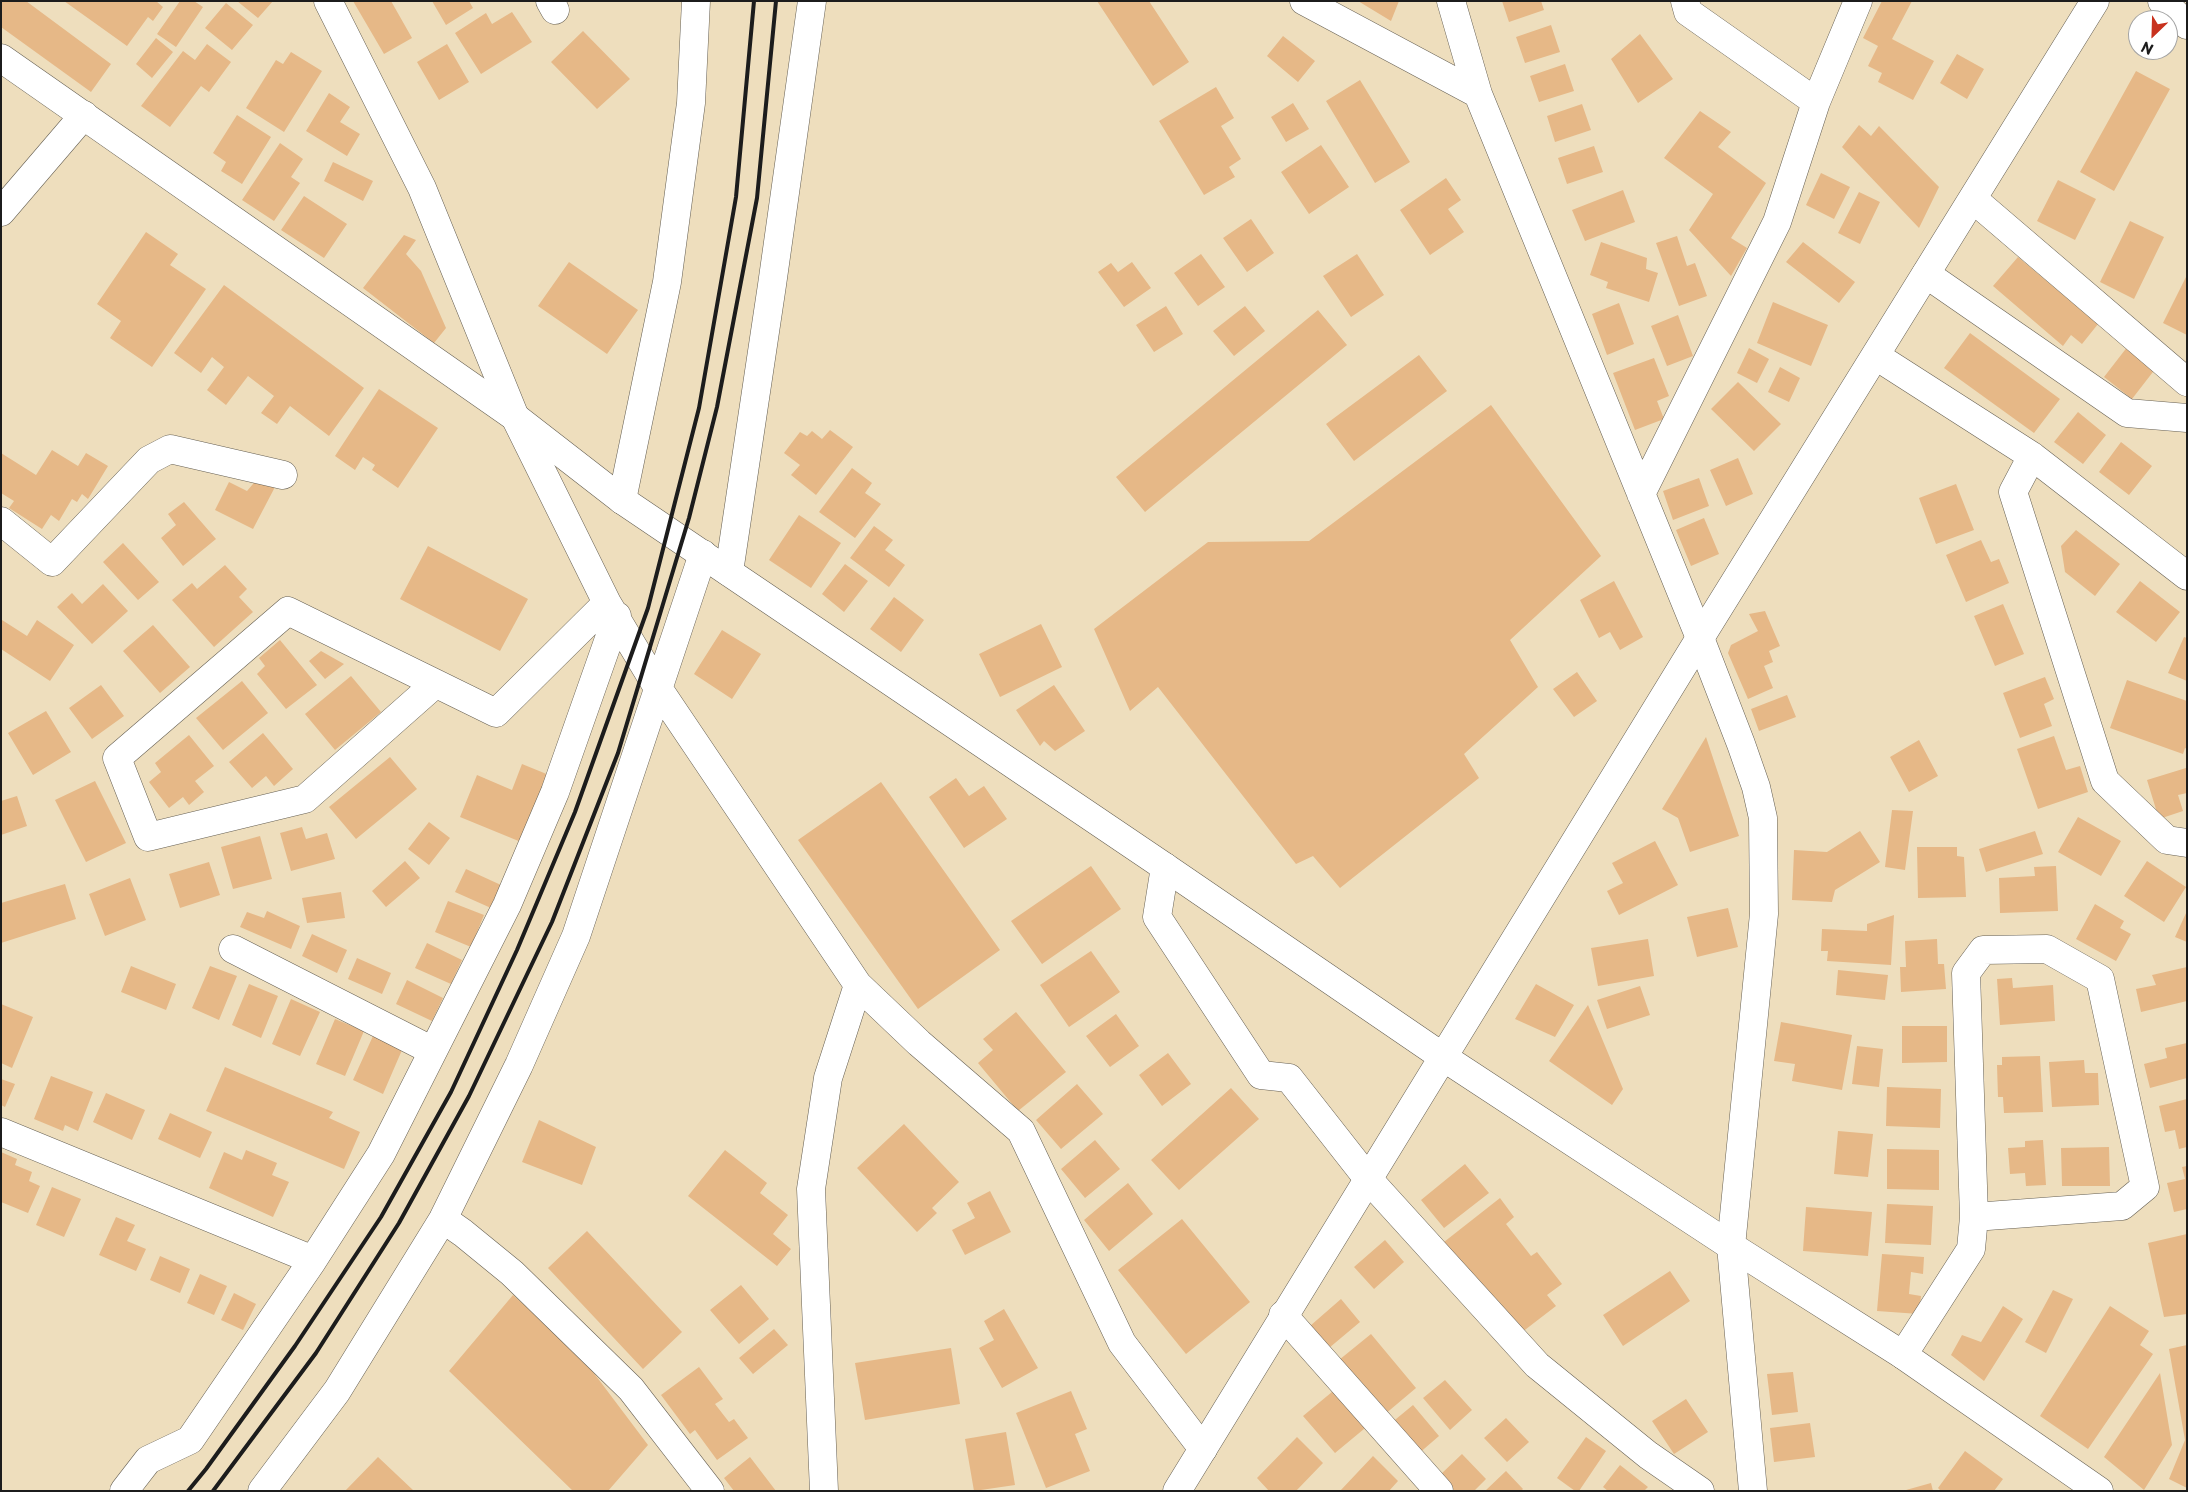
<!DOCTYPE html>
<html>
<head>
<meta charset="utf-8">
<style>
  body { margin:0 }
  #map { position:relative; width:2188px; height:1492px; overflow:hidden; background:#eedebd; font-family:"Playpen Sans",sans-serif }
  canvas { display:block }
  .frame { position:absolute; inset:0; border:2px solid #1c1c1c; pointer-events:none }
  .north { position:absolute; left:2128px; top:10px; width:50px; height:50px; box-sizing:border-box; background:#fff; border:1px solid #a4a4a4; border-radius:50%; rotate:204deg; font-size:14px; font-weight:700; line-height:20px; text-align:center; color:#1c1c1c }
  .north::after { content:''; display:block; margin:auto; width:18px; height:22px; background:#c8321e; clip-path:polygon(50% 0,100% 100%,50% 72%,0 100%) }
</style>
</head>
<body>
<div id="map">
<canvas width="2188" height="1492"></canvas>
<div class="frame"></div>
<div class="north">N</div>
</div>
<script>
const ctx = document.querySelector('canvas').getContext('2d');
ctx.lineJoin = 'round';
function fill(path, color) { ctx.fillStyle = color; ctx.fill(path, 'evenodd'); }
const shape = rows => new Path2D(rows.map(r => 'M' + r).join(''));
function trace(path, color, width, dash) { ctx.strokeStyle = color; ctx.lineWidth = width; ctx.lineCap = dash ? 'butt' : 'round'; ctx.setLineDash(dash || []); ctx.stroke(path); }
fill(shape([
  [1,1,26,1,111,64,91,92,1,27],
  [64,1,156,1,163,7,153,21,148,17,127,46],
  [180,1,194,1,203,7,176,47,157,34],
  [237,1,273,1,258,18],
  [353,1,391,1,412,38,384,54],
  [432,1,469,1,473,8,446,25],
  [1097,1,1149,1,1189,62,1153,86],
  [1358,1,1399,1,1391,21],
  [1502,1,1541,1,1544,10,1509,22],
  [1882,1,1912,1,1892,39,1934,61,1913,100,1878,82,1882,73,1868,66,1878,46,1863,38],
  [226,3,253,25,232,50,205,28],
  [512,12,532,42,481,74,455,33,486,13,492,24],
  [1551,25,1560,52,1525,63,1516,37],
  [583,31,630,79,597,109,551,62],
  [1640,34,1673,79,1638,103,1611,59],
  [1283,36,1315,61,1298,82,1267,56],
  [156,38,173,52,152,78,136,64],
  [207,44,231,62,209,92,201,86,170,127,141,106,183,51,195,60],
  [447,44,469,82,439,100,417,62],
  [291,52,322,71,284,132,246,108,276,60,283,64],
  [1957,54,1984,69,1967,99,1940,83],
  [1565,64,1574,91,1539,102,1530,76],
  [2136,71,2170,89,2114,191,2080,172],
  [1360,80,1410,162,1375,183,1326,101],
  [1216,87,1234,118,1221,126,1241,159,1229,167,1235,177,1204,195,1159,121],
  [329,93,350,107,340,122,360,134,347,156,306,131],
  [1293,103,1309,129,1286,142,1271,117],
  [1582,104,1591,130,1555,142,1547,116],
  [1700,111,1731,132,1718,147,1766,183,1731,238,1747,248,1731,276,1689,230,1713,194,1664,158],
  [237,115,271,137,242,184,221,171,226,162,213,153],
  [1859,125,1871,136,1879,126,1939,187,1919,228,1842,147],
  [280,143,303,159,291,177,300,183,274,221,242,200],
  [1321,145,1349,187,1309,214,1281,172],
  [1594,146,1603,172,1567,184,1558,158],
  [333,162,373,181,363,201,324,181],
  [1821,173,1850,187,1834,219,1806,205],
  [1446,178,1461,200,1448,209,1464,232,1430,255,1400,210],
  [2058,180,2096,199,2075,240,2037,221],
  [1623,190,1635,222,1585,241,1572,210],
  [1859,192,1880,202,1860,244,1838,233],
  [304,196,347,224,324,258,281,230],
  [1251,219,1274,253,1247,272,1223,238],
  [2130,221,2164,237,2134,299,2100,282],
  [146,232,178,254,170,265,206,289,152,367,110,338,121,321,97,304],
  [404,235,416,240,406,254,421,271,446,328,434,343,363,288],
  [1677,236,1687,266,1695,263,1707,296,1679,306,1656,243],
  [1601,242,1647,258,1646,269,1658,273,1649,302,1606,288,1608,282,1590,275],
  [1803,242,1855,282,1839,303,1786,262],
  [1201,254,1225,287,1198,306,1174,273],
  [1357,254,1384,295,1351,317,1323,276],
  [2018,257,2098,324,2082,344,2071,335,2063,346,1993,286],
  [569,262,638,310,607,354,538,306],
  [1132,262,1151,288,1124,307,1098,272,1111,263,1118,272],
  [2187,275,2187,335,2163,323],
  [224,285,364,388,329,436,290,406,277,424,261,413,274,396,248,376,226,405,207,390,224,367,212,357,201,373,174,353],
  [1773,302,1828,325,1811,366,1757,343],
  [1619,303,1634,344,1607,355,1592,314],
  [1166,306,1183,334,1154,352,1136,325],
  [1245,306,1265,331,1234,356,1213,331],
  [1318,310,1347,345,1145,512,1116,477],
  [1678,315,1693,356,1667,366,1651,326],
  [1970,333,2060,399,2034,433,1944,368],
  [2128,346,2156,368,2132,399,2104,377],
  [1749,348,1769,359,1757,383,1737,373],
  [1419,355,1447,391,1354,461,1326,424],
  [1654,358,1669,396,1657,401,1664,419,1635,430,1613,373],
  [1780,367,1800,378,1789,402,1768,392],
  [1738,382,1781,424,1754,451,1711,409],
  [379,389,438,428,398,488,372,470,375,465,363,457,355,470,335,456],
  [1491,405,1601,556,1510,640,1538,687,1464,754,1479,778,1340,888,1313,856,1296,864,1158,687,1130,711,1094,629,1208,542,1309,541],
  [2078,412,2106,435,2083,464,2054,442],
  [830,430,853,447,816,495,791,475,800,465,784,453,800,432,807,436,812,431,822,439],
  [2121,442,2152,466,2129,495,2099,472],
  [52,450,78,466,86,453,108,466,88,499,82,494,77,502,72,499,59,521,51,515,42,529,9,508,14,501,1,493,1,453,36,475],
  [1738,458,1753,494,1726,506,1710,470],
  [852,468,872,483,865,493,881,504,855,538,819,512],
  [258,478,275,487,253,529,215,510,229,482,247,491],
  [1699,478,1709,506,1673,520,1663,491],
  [1956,484,1974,530,1936,544,1919,498],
  [184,502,216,539,183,566,161,538,176,525,168,514],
  [799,515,841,543,811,588,769,560],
  [1704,518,1719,554,1691,566,1676,530],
  [874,526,893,540,885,550,905,565,889,587,850,558],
  [2076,530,2120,564,2095,596,2065,572,2061,546],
  [1981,540,1991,562,1999,559,2009,583,1966,602,1946,555],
  [123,543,159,582,138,600,103,562],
  [428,546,528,599,500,651,400,599],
  [845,564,868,581,844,612,822,594],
  [225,565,247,589,239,597,253,612,214,647,172,600,192,583,197,589],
  [1614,581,1643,637,1620,650,1610,632,1599,638,1580,600],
  [2140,581,2180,612,2156,642,2116,612],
  [103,584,128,611,92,644,57,607,72,593,82,604],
  [894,597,924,620,901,652,870,629],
  [2003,604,2024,654,1995,666,1974,616],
  [1765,611,1780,646,1769,651,1773,662,1764,666,1773,688,1748,699,1728,653,1731,645,1758,631,1749,614],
  [2,620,27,636,37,620,74,645,50,681,1,649],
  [1041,624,1062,667,1000,697,979,654],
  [153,625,190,667,160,693,123,651],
  [722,630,761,654,732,699,694,674],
  [2184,637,2187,638,2187,681,2168,673],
  [280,640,317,685,286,709,257,674,265,666,259,658],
  [321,651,344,664,325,679,309,661],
  [1577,672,1597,701,1574,717,1553,689],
  [351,676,381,712,335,750,305,714],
  [2045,677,2054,699,2044,704,2052,726,2020,738,2003,693],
  [2127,680,2187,701,2187,749,2185,748,2183,754,2110,728],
  [242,681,268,713,223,750,196,718],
  [101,685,124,716,92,739,69,708],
  [1054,685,1085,731,1055,751,1044,741,1040,746,1016,710],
  [1787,695,1796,717,1759,731,1751,709],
  [46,711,71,752,33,775,8,733],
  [263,733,293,769,274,786,266,776,252,788,229,762],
  [189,735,214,766,195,781,204,792,189,805,183,797,169,808,149,782,161,772,155,763],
  [2054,736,2066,770,2080,766,2088,792,2038,809,2017,749],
  [1706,737,1739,836,1690,852,1678,818,1662,809],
  [1919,740,1938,776,1909,792,1890,757],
  [390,757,417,789,356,839,329,807],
  [522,764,549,775,521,842,460,817,477,775,512,790],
  [2186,768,2187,793,2178,795,2183,811,2159,819,2147,780],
  [956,778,969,796,984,786,1007,819,964,848,929,797],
  [95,781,126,843,86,862,55,800],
  [881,782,1000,950,918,1009,798,840],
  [17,796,27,826,1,835,1,801],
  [1892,810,1913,811,1905,870,1885,867],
  [2078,817,2121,841,2101,876,2058,852],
  [429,822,450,838,429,865,408,849],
  [302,827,306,839,327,833,335,859,291,871,280,833],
  [1860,831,1880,862,1835,890,1832,902,1792,900,1794,850,1827,852],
  [2035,831,2043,854,1986,872,1979,849],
  [260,836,272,879,233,889,221,847],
  [1655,841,1678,885,1619,915,1607,891,1623,883,1612,863],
  [1917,847,1957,847,1957,856,1964,857,1966,897,1918,898],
  [405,861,420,878,386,907,372,891],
  [2147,861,2186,887,2164,922,2124,896],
  [209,862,220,895,180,908,169,874],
  [1091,866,1121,909,1042,964,1011,921],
  [2056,866,2058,911,2000,913,1999,878,2035,876,2034,867],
  [466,869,501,885,491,908,455,892],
  [130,878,146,920,105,936,89,894],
  [65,884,76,919,1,943,1,903],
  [341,892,345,918,307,923,302,898],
  [448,901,484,915,471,947,435,932],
  [2095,904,2124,921,2120,928,2131,934,2116,961,2076,939],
  [1728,908,1738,947,1697,957,1687,917],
  [267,911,300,926,291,949,240,927,247,912,264,918],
  [2187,911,2187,942,2175,937],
  [1894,915,1891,965,1827,961,1828,951,1821,951,1822,929,1867,931,1867,924],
  [312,934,347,950,337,973,302,956],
  [1648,939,1654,976,1598,986,1591,948],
  [1937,939,1938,964,1944,964,1946,989,1901,992,1900,967,1906,967,1905,941],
  [427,943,462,960,451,984,415,968],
  [1091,951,1120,992,1069,1027,1040,985],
  [357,958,391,973,382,994,348,979],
  [131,966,176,984,166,1010,121,992],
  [210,966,237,976,219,1020,192,1008],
  [2187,967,2187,1001,2141,1012,2136,989,2156,985,2152,975],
  [1838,970,1888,975,1885,1000,1836,995],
  [2012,978,2013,988,2053,985,2055,1021,2000,1025,1997,979],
  [407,980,443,998,432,1021,396,1004],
  [249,984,278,996,261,1038,232,1025],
  [1536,984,1574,1005,1555,1037,1515,1019],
  [1640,986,1650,1015,1607,1029,1597,1000],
  [291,999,320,1012,300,1056,272,1044],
  [1,1004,33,1017,12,1068,1,1063],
  [1588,1005,1623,1089,1612,1105,1549,1061],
  [1016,1012,1066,1072,1018,1111,978,1063,993,1050,983,1039],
  [1116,1014,1139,1046,1110,1067,1086,1036],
  [335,1019,364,1031,345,1076,316,1064],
  [1781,1022,1852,1035,1842,1090,1792,1081,1795,1064,1774,1061],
  [1902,1026,1947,1026,1947,1062,1902,1063],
  [373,1036,402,1050,383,1094,353,1080],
  [2187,1043,2187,1078,2150,1088,2144,1064,2167,1058,2165,1048],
  [1857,1046,1883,1049,1879,1087,1852,1084],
  [1168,1053,1191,1084,1162,1106,1139,1075],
  [2040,1056,2043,1112,2004,1113,2003,1097,1998,1097,1997,1065,2002,1065,2002,1057],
  [2084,1060,2085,1073,2098,1073,2099,1105,2052,1107,2049,1062],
  [225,1067,333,1112,329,1118,360,1132,344,1169,206,1111],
  [51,1076,93,1092,78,1131,65,1125,63,1131,34,1119],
  [1,1079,15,1084,5,1107,1,1105],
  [1077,1084,1103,1114,1061,1149,1036,1120],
  [1887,1087,1941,1089,1940,1128,1886,1126],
  [1231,1088,1259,1119,1179,1190,1151,1160],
  [106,1093,145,1110,132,1140,93,1122],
  [2187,1099,2187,1147,2179,1149,2175,1130,2165,1132,2159,1106],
  [170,1113,212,1132,200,1158,158,1139],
  [539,1120,596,1147,582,1185,522,1162],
  [904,1124,959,1182,932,1208,937,1213,917,1232,857,1168],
  [1838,1131,1873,1134,1868,1177,1834,1174],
  [1095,1140,1120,1169,1085,1198,1061,1169],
  [2043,1140,2046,1185,2026,1186,2025,1173,2010,1174,2008,1148,2025,1147,2025,1141],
  [2109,1147,2110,1186,2062,1186,2061,1148],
  [1887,1149,1939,1150,1939,1190,1887,1189],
  [246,1150,277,1163,272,1175,289,1182,273,1217,209,1188,224,1152,242,1160],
  [725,1150,767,1183,760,1193,788,1215,773,1234,791,1249,777,1266,688,1196],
  [1,1152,17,1159,15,1165,32,1172,29,1181,40,1186,28,1213,1,1202],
  [1465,1164,1489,1193,1444,1228,1421,1200],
  [2187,1166,2187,1209,2174,1212,2167,1183,2185,1179,2182,1167],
  [1128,1183,1153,1214,1109,1251,1084,1220],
  [52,1187,81,1199,64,1237,36,1225],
  [990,1191,1011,1232,965,1255,952,1230,975,1218,967,1203],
  [1500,1198,1514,1217,1506,1224,1531,1256,1537,1252,1562,1284,1547,1295,1556,1306,1517,1336,1444,1242],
  [1887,1204,1933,1206,1931,1245,1885,1243],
  [1806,1207,1872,1212,1868,1256,1803,1251],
  [116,1217,135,1225,127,1241,146,1249,136,1271,99,1255],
  [1182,1219,1250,1302,1186,1354,1118,1270],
  [587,1231,682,1332,643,1369,548,1268],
  [2187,1234,2187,1314,2164,1317,2148,1243],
  [1385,1240,1404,1262,1374,1289,1354,1267],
  [1882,1254,1924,1257,1923,1274,1911,1272,1909,1294,1921,1296,1919,1314,1877,1311],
  [160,1256,190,1269,180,1293,150,1280],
  [1670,1271,1690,1301,1623,1346,1603,1315],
  [200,1274,227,1286,214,1315,187,1303],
  [741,1285,769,1319,739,1344,710,1310],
  [2053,1290,2073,1299,2046,1353,2025,1342],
  [234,1293,256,1304,243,1330,221,1320],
  [513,1295,581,1356,648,1445,608,1491,573,1491,449,1371],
  [1341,1299,1360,1322,1329,1348,1310,1326],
  [2003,1306,2023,1319,1984,1381,1951,1355,1962,1335,1981,1342],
  [2110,1306,2149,1331,2140,1345,2153,1354,2088,1449,2040,1416],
  [1004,1309,1038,1368,1002,1388,979,1348,994,1340,984,1321],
  [774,1329,788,1345,753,1374,739,1358],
  [1371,1334,1416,1388,1384,1415,1339,1360],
  [2187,1345,2187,1488,2169,1479,2185,1440,2169,1349],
  [951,1348,960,1404,865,1420,855,1363],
  [699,1367,723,1399,715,1404,729,1422,734,1419,748,1438,717,1460,695,1430,690,1434,661,1395],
  [1793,1372,1798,1412,1772,1415,1767,1374],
  [2160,1373,2172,1445,2144,1490,2104,1457],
  [1445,1380,1472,1410,1450,1430,1423,1398],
  [1338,1387,1370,1424,1335,1453,1303,1416],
  [1071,1391,1087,1429,1075,1434,1090,1471,1046,1488,1016,1413],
  [1686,1399,1708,1432,1674,1454,1652,1421],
  [1413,1405,1439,1436,1417,1455,1390,1424],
  [1506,1418,1529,1442,1507,1462,1484,1438],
  [1810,1423,1815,1457,1774,1462,1770,1428],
  [1006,1432,1015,1485,974,1491,965,1439],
  [1297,1437,1323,1463,1296,1491,1269,1491,1257,1478],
  [1586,1437,1606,1451,1579,1491,1575,1491,1557,1478],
  [1965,1451,2003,1479,1994,1491,1941,1491,1938,1488],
  [1462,1454,1486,1479,1474,1491,1455,1491,1440,1475],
  [1373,1456,1398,1481,1389,1491,1340,1491],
  [378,1457,414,1491,345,1491],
  [750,1457,776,1491,734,1491,724,1478],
  [1620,1465,1648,1487,1644,1491,1608,1491,1603,1487],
  [1506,1471,1523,1489,1521,1491,1485,1491],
  [1931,1483,1933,1491,1906,1491,1906,1490]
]), '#e6b887');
const minor = shape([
  [328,1,422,188,515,417,607,603,658,688,858,985,919,1043,1021,1131,1122,1343,1203,1449],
  [550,1,555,10],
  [1304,1,1478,94],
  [1451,1,1478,94,1700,638,1741,744,1756,787,1763,818,1764,914,1731,1246,1753,1491],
  [1685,1,1688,12,1816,102],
  [2162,1,2187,25],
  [1973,199,2187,382],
  [1,212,84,115],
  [1926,274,2127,413,2187,418],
  [1876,356,2032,456,2187,576],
  [2032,456,2013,492,2105,781,2167,840,2187,843],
  [1641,494,1777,222,1816,102,1858,1],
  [622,500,667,282,691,103,696,1],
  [1,521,52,562,149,460,170,449,283,475],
  [729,572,772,285,812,1],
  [435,684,305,799,148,837,117,758,288,611,496,713,607,603],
  [1165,867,1157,917,1261,1075,1289,1078,1369,1180,1537,1365,1648,1455,1700,1491],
  [233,949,433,1051],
  [1,1132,313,1260],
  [443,1219,463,1233,512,1273,631,1389,710,1491],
  [1283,1315,1439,1491],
  [1903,1355,1971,1249,1974,1217,1966,973,1983,950,2047,949,2100,979,2145,1187,2122,1206,1974,1217],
  [124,1491,148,1460,190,1440,313,1260,381,1154,507,905,555,792,617,616],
  [262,1491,337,1391,443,1219,519,1065,576,936,703,554],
  [824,1491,811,1189,828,1078,858,985]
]);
const tertiary = shape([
  [1,58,515,417,622,500,1165,867,1443,1057,1731,1246,1903,1355,2099,1491],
  [1177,1491,1700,638,2095,1]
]);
trace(minor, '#666054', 29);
trace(tertiary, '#666054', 29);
trace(minor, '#fff', 28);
trace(tertiary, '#fff', 28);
trace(shape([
  [188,1491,206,1469,295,1346,381,1217,451,1092,517,950,575,812,648,608,699,408,736,197,754,1],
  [213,1491,316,1353,399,1223,469,1096,552,922,618,753,689,518,717,407,757,198,776,1]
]), '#1c1c1c', 4);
</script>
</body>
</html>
